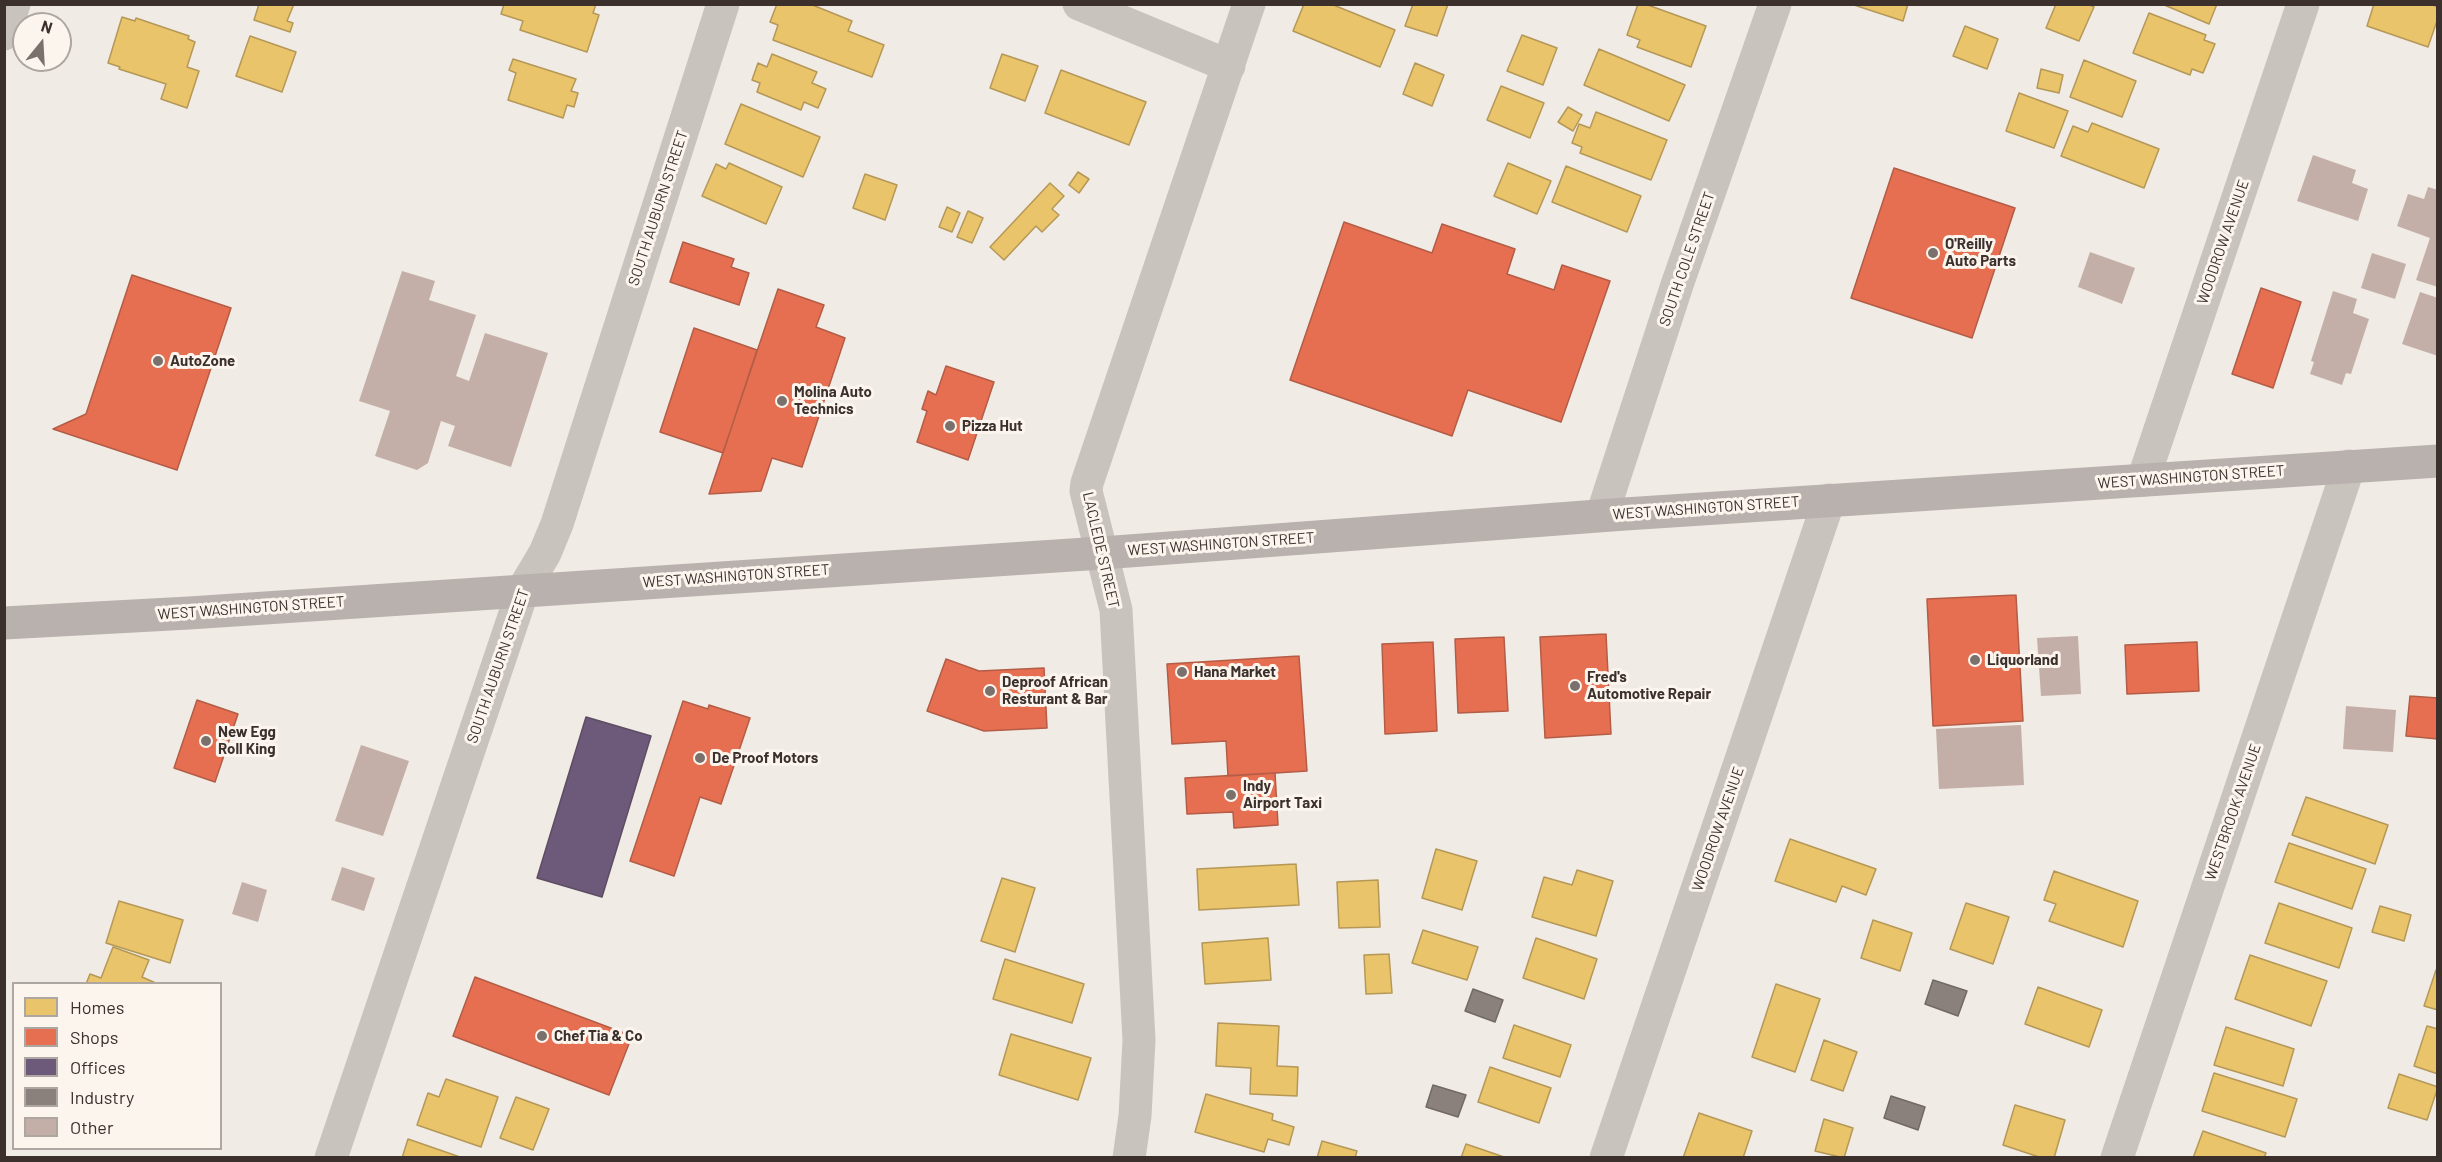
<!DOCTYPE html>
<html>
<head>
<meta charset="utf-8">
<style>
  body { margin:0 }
  #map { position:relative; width:2442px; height:1162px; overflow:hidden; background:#f0ebe5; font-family:Barlow,sans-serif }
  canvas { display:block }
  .frame { position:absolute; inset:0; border:6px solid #3b302b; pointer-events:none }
  .legend { position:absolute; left:12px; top:982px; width:210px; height:168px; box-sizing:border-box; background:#fbf5ee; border:2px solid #aea6a0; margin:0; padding:8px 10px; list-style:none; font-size:18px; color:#3b302b }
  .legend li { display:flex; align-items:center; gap:12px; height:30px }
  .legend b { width:30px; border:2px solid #aea6a0 }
  .north { position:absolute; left:12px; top:12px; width:60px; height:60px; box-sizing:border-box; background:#fbf5ee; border:2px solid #aea6a0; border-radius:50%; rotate:18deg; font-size:16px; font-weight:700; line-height:24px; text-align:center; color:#3b302b }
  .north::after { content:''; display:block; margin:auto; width:21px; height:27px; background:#7a716c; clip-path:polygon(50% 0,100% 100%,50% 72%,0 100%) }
</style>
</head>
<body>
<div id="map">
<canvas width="2442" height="1162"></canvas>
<div class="frame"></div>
<ul class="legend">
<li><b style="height:16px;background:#e9c46a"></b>Homes</li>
<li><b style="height:16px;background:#e76f51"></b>Shops</li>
<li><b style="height:16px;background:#6d597a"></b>Offices</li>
<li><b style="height:16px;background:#8a817c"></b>Industry</li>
<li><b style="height:16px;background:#c3afa7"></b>Other</li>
</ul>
<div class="north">N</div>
</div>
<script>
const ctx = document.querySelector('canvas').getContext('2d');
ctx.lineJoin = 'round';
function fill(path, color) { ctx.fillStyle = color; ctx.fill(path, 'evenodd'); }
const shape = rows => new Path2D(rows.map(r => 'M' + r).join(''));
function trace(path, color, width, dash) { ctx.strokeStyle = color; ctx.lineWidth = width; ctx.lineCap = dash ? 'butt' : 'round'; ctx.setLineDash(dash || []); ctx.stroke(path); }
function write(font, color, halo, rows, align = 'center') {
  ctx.font = font + ' Barlow,sans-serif'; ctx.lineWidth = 6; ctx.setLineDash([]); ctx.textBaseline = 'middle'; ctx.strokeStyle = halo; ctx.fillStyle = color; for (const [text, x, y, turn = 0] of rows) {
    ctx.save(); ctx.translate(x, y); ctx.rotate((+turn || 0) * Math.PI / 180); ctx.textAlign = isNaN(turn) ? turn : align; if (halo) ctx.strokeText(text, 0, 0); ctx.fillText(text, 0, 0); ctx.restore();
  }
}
const homes = shape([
  [259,4,294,4,287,21,293,23,290,32,254,20,259,4],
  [504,4,596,4,593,13,599,15,587,52,520,30,523,21,501,14,504,4],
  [777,4,810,4,852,21,848,31,884,45,872,77,773,40,778,25,770,22,777,4],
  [1304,4,1331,4,1395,30,1380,67,1293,31,1304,4],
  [1413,4,1448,4,1437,36,1405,26,1413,4],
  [1638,4,1645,4,1706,26,1691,67,1637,47,1640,40,1627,35,1638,4],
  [1851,4,1908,4,1903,21,1851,4],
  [2056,4,2088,4,2094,7,2079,41,2046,28,2056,4],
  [2162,4,2217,4,2209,24,2162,4],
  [2374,4,2430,4,2438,7,2438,18,2428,47,2367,26,2374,4],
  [2149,13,2206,35,2204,40,2215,44,2203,73,2192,69,2190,75,2133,53,2149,13],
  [122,17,135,21,136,18,189,36,188,39,195,42,187,67,199,71,187,108,161,99,166,84,119,69,120,67,108,63,122,17],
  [1965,26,1998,39,1987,69,1953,56,1965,26],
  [1522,35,1557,48,1543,85,1507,71,1522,35],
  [250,36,296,52,282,92,236,76,250,36],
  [1599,49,1685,85,1669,121,1584,85,1599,49],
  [772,54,817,72,812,83,826,89,818,108,804,102,801,110,757,92,760,83,752,80,758,63,767,67,772,54],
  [1002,54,1038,66,1025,101,990,88,1002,54],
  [513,59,576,79,571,91,578,93,574,107,567,105,563,118,508,100,516,73,509,70,513,59],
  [2084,60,2136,81,2122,117,2070,97,2084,60],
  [1415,63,1444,75,1432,106,1403,94,1415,63],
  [2041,69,2063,75,2059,93,2037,88,2041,69],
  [1061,70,1146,102,1129,145,1045,113,1061,70],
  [1501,86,1544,103,1530,138,1487,120,1501,86],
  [2019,93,2068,111,2054,148,2006,131,2019,93],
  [741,104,820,137,803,177,725,144,741,104],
  [1568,107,1582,115,1573,131,1558,122,1568,107],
  [1596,112,1667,140,1651,180,1580,153,1582,147,1572,143,1579,124,1590,128,1596,112],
  [2092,123,2159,149,2144,188,2061,156,2073,126,2088,132,2092,123],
  [729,163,782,187,766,224,702,196,716,164,726,169,729,163],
  [1508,163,1551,181,1537,214,1494,196,1508,163],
  [1566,166,1641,196,1627,232,1552,202,1566,166],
  [1078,172,1089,179,1079,193,1069,185,1078,172],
  [865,174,897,185,885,220,853,208,865,174],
  [1050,183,1064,196,1052,209,1059,215,1042,232,1036,226,1004,260,990,247,1050,183],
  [947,207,960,213,952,232,939,227,947,207],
  [968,211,983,218,972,243,957,237,968,211],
  [2306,797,2388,825,2375,864,2292,835,2306,797],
  [1790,839,1876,869,1866,895,1842,886,1836,902,1775,881,1790,839],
  [2289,843,2366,869,2352,909,2275,882,2289,843],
  [1436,849,1477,861,1462,910,1422,898,1436,849],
  [1296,864,1299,905,1199,910,1197,869,1296,864],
  [1577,870,1613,881,1596,936,1532,917,1544,877,1572,885,1577,870],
  [2054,871,2138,901,2123,947,2049,921,2056,904,2044,900,2054,871],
  [1002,878,1035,888,1015,952,981,941,1002,878],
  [1378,880,1380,927,1339,928,1337,882,1378,880],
  [119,901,183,920,170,963,106,943,119,901],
  [1966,903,2009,917,1993,964,1950,949,1966,903],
  [2279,903,2352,928,2339,968,2265,943,2279,903],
  [2380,906,2411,915,2404,941,2372,932,2380,906],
  [1873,920,1912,933,1900,971,1861,958,1873,920],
  [1423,930,1478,947,1467,980,1412,963,1423,930],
  [1268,938,1271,980,1205,984,1202,943,1268,938],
  [1536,938,1597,959,1584,999,1523,978,1536,938],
  [113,947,149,960,142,977,158,984,86,984,90,974,101,978,113,947],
  [1389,954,1392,993,1366,994,1364,955,1389,954],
  [2250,955,2327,981,2311,1026,2235,999,2250,955],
  [1005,959,1084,984,1072,1023,993,999,1005,959],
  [2436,970,2438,970,2438,1010,2424,1006,2436,970],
  [1776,984,1820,999,1795,1072,1752,1057,1776,984],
  [2038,987,2102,1010,2089,1047,2025,1024,2038,987],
  [1218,1023,1279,1026,1277,1066,1298,1067,1297,1096,1250,1094,1251,1068,1216,1066,1218,1023],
  [1514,1025,1571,1045,1560,1077,1503,1058,1514,1025],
  [2427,1026,2438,1029,2438,1074,2414,1066,2427,1026],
  [2226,1027,2294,1049,2283,1086,2214,1065,2226,1027],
  [1011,1034,1091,1058,1078,1100,999,1075,1011,1034],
  [1824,1040,1857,1052,1843,1091,1811,1080,1824,1040],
  [1490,1067,1551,1088,1539,1123,1478,1102,1490,1067],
  [2214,1073,2297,1099,2285,1137,2202,1111,2214,1073],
  [2399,1074,2438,1087,2427,1120,2388,1108,2399,1074],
  [446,1079,498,1097,481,1147,417,1125,428,1093,439,1097,446,1079],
  [1206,1094,1273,1114,1272,1120,1294,1127,1289,1145,1268,1139,1264,1152,1195,1132,1206,1094],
  [516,1097,549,1109,533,1150,500,1138,516,1097],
  [2015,1105,2065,1120,2054,1158,2042,1158,2003,1145,2015,1105],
  [1699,1113,1752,1131,1743,1158,1683,1158,1699,1113],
  [1824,1119,1853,1128,1844,1158,1815,1151,1824,1119],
  [2203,1131,2266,1153,2264,1158,2193,1158,2203,1131],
  [408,1139,460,1157,460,1158,402,1158,408,1139],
  [1322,1141,1357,1151,1355,1158,1317,1158,1322,1141],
  [1466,1144,1507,1158,1461,1158,1466,1144]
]);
fill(homes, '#e9c46a');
trace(homes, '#b59857', 1.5);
const shops = shape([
  [1894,168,2015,208,1972,338,1851,298,1894,168],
  [1344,222,1432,253,1442,224,1515,249,1507,274,1554,290,1562,265,1610,281,1561,422,1468,390,1452,436,1290,380,1344,222],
  [683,242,734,259,731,267,749,273,739,305,670,282,683,242],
  [132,275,231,308,177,470,53,429,86,414,132,275],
  [2261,288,2301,302,2273,388,2232,374,2261,288],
  [778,289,824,305,816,327,845,338,802,467,772,458,761,491,709,494,778,289],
  [694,328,757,350,723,453,660,432,694,328],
  [946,366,994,382,968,460,917,442,927,411,922,409,928,391,936,395,946,366],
  [2016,595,2023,721,1933,726,1927,599,2016,595],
  [1606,634,1611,734,1545,738,1540,637,1606,634],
  [1504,637,1508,711,1458,713,1455,639,1504,637],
  [1433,642,1437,731,1385,734,1382,644,1433,642],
  [2197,642,2199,691,2127,694,2125,645,2197,642],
  [1299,656,1307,771,1228,776,1226,741,1172,744,1167,664,1299,656],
  [946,659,979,671,1044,668,1047,728,984,731,927,711,946,659],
  [2410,696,2438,698,2438,739,2406,736,2410,696],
  [197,700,238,714,215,782,174,768,197,700],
  [683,701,708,709,709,705,750,718,721,804,700,797,674,876,630,861,683,701],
  [1275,773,1278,825,1234,828,1233,812,1187,814,1185,778,1275,773],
  [475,977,632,1036,609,1095,453,1036,475,977]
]);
fill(shops, '#e76f51');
trace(shops, '#b35c46', 1.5);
const offices = shape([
  [586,717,651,736,602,897,537,878,586,717]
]);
fill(offices, '#6d597a');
trace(offices, '#5e4d62', 1.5);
const industry = shape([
  [1933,980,1967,991,1958,1016,1925,1004,1933,980],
  [1473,989,1503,1000,1495,1022,1465,1011,1473,989],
  [1433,1085,1466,1095,1458,1117,1426,1107,1433,1085],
  [1891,1096,1925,1107,1918,1130,1884,1118,1891,1096]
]);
fill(industry, '#8a817c');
trace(industry, '#726964', 1.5);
fill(shape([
  [2313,155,2356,170,2352,183,2368,189,2358,221,2297,201],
  [2428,187,2438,190,2438,287,2416,280,2430,238,2397,226,2408,194,2424,199],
  [2090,252,2135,268,2122,304,2078,287],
  [2372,253,2406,264,2395,299,2361,288],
  [402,271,435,281,429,300,476,315,456,376,469,381,485,333,548,353,511,467,448,446,455,426,441,421,428,463,417,470,375,456,390,411,359,401],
  [2333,291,2357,299,2353,313,2369,319,2351,374,2346,373,2342,385,2310,374,2314,362,2311,361],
  [2420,292,2438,298,2438,356,2402,344],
  [2078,636,2081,694,2041,696,2037,638],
  [2346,706,2396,710,2393,752,2343,749],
  [2021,725,2024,785,1939,789,1936,729],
  [361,745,409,761,383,836,335,821],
  [342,867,375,878,364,911,331,900],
  [242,882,267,890,258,922,232,914]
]), '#c3afa7');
trace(shape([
  [1079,4,1229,66],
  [4,34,14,4],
  [2143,480,2303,4],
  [1602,515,1677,285,1775,4],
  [331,1158,523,590,545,553,557,524,723,4],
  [1129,1158,1135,1116,1139,1040,1116,610,1086,491,1087,483,1249,4],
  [1606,1158,1829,500],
  [2117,1158,2349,466]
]), '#c9c3be', 33);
trace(shape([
  [4,623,189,613,1102,553,1625,514,2438,461]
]), '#b8b1ad', 33);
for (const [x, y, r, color] of [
  [1933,253,6,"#7a716c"],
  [158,361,6,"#7a716c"],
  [782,401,6,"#7a716c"],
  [950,426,6,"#7a716c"],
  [1975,660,6,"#7a716c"],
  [1182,672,6,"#7a716c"],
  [1575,686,6,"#7a716c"],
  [990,691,6,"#7a716c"],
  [206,741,6,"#7a716c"],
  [700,758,6,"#7a716c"],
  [1231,795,6,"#7a716c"],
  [542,1036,6,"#7a716c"]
]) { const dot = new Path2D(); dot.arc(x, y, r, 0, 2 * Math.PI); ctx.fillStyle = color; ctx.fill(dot); trace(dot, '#fbf5ee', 2); }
write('15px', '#3b302b', '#fbf5ee', [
  ["SOUTH AUBURN STREET",658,208,-72],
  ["WOODROW AVENUE",2223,242,-71],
  ["SOUTH COLE STREET",1687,259,-71],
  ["WEST WASHINGTON STREET",2191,477,-4],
  ["WEST WASHINGTON STREET",1706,508,-4],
  ["WEST WASHINGTON STREET",1221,544,-4],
  ["LACLEDE STREET",1101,550,77],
  ["WEST WASHINGTON STREET",736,576,-4],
  ["WEST WASHINGTON STREET",251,608,-4],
  ["SOUTH AUBURN STREET",498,666,-71],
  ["WESTBROOK AVENUE",2233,812,-71],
  ["WOODROW AVENUE",1718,829,-71]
]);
write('bold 15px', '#3b302b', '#fbf5ee', [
  ["O'Reilly",1945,244],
  ["Auto Parts",1945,261],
  ["AutoZone",170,361],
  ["Molina Auto",794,392],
  ["Technics",794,409],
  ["Pizza Hut",962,426],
  ["Liquorland",1987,660],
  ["Hana Market",1194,672],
  ["Fred's",1587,677],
  ["Automotive Repair",1587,694],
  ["Deproof African",1002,682],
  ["Resturant & Bar",1002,699],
  ["New Egg",218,732],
  ["Roll King",218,749],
  ["De Proof Motors",712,758],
  ["Indy",1243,786],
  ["Airport Taxi",1243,803],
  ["Chef Tia & Co",554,1036]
], 'left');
</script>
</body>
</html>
